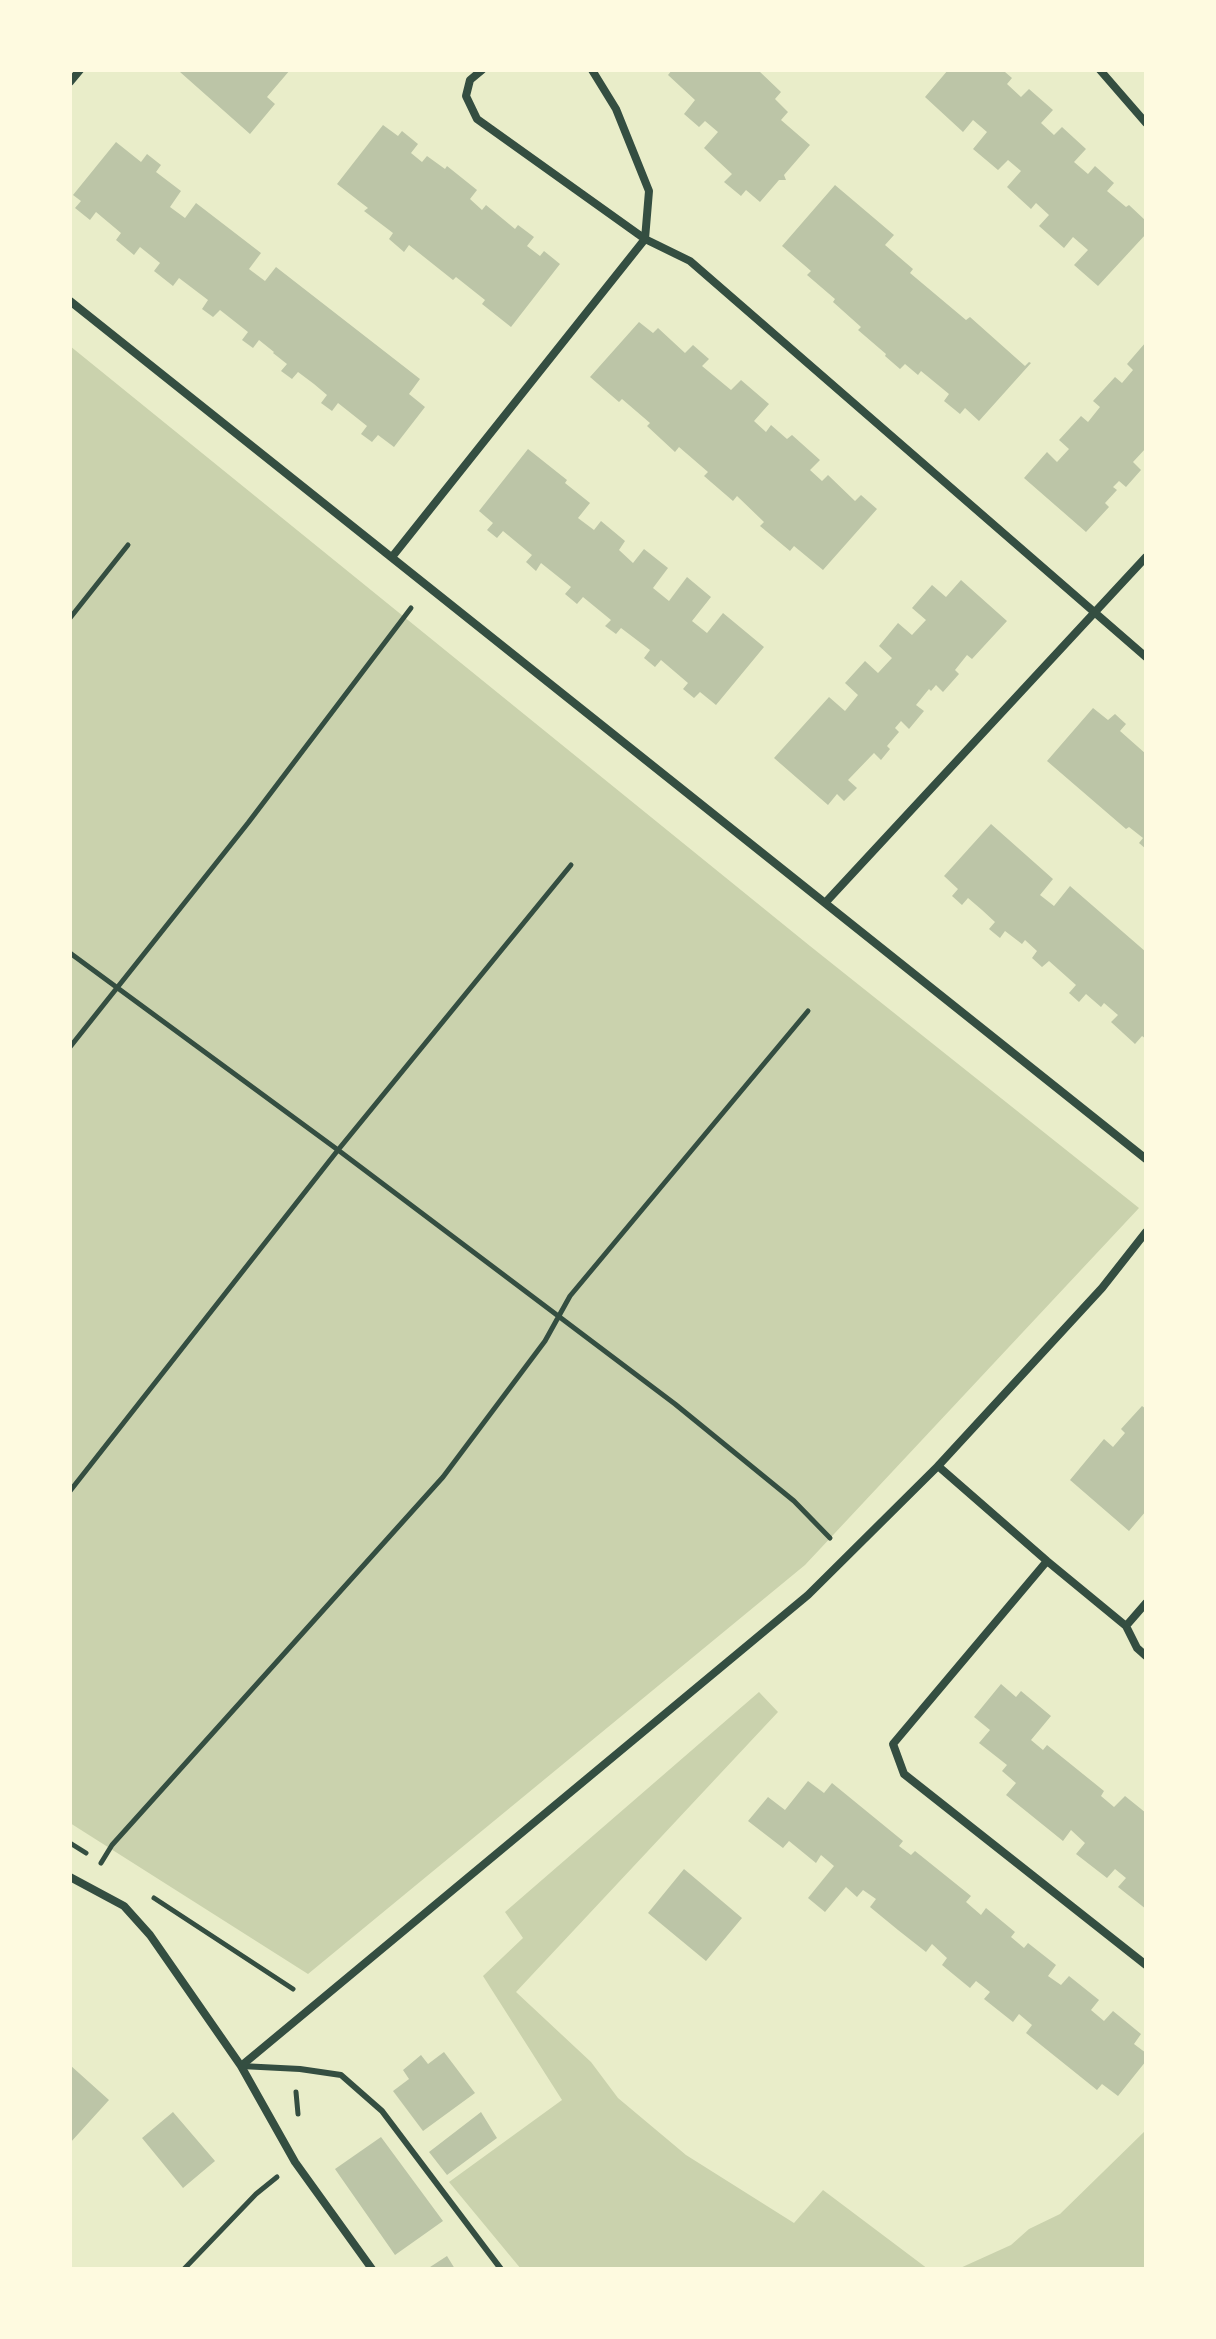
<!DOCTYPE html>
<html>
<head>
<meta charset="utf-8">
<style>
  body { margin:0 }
  #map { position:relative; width:1216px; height:2339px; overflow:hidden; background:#e9edc9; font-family:"Zilla Slab",serif }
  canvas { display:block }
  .frame { position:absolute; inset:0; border:72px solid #fefae0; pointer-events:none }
</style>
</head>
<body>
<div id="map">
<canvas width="1216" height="2339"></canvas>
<div class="frame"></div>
</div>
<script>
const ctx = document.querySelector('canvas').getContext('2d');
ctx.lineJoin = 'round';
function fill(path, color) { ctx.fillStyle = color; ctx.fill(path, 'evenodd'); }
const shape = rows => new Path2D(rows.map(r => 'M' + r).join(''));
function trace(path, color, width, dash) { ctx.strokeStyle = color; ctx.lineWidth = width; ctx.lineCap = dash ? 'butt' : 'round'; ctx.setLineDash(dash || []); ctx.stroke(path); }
fill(shape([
  [70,346,810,946,1139,1208,805,1565,308,1974,70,1823],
  [759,1692,778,1712,516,1992,591,2062,618,2098,686,2155,794,2223,823,2190,928,2269,521,2269,449,2182,562,2100,483,1976,523,1938,505,1912],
  [1146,2130,1146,2269,958,2269,1011,2245,1029,2229,1060,2214]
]), '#cad2ad');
fill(shape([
  [181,70,290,70,267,97,275,104,250,134,180,72],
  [672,70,758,70,781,92,775,99,788,112,781,120,810,145,784,175,786,180,779,180,760,202,746,190,741,196,724,182,732,174,704,148,718,132,705,121,699,127,684,114,695,100,668,75],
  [948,70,1007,70,1005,72,1012,78,1007,84,1021,97,1029,89,1053,110,1041,123,1054,135,1062,127,1086,149,1074,162,1088,174,1095,166,1114,183,1107,191,1126,207,1129,205,1146,221,1146,234,1098,286,1074,265,1088,250,1073,237,1064,248,1039,226,1049,215,1036,203,1031,209,1007,187,1021,171,1008,160,998,170,973,149,987,132,973,120,963,132,925,97],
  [383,125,398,136,402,131,418,144,411,153,422,162,427,156,445,169,447,166,477,190,470,199,482,210,486,205,515,229,518,225,534,237,527,246,540,256,544,251,560,264,511,327,482,304,485,300,456,277,453,280,409,245,404,252,389,239,393,233,364,211,368,208,337,184],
  [116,142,141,162,147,154,161,165,156,172,181,191,170,207,185,218,196,203,261,253,249,269,265,281,276,267,420,379,409,394,425,407,394,447,378,435,372,442,361,434,367,426,338,403,332,411,321,403,327,395,314,384,298,372,292,379,281,371,287,364,273,353,274,352,259,340,253,348,242,340,248,332,220,310,213,317,202,309,208,300,179,278,173,286,154,271,160,263,140,247,134,255,116,240,121,233,96,212,90,220,75,208,81,201,73,195],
  [835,185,894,235,885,245,913,269,910,273,966,320,970,317,1025,366,1029,362,1031,363,979,421,965,408,960,414,944,401,949,394,921,371,918,375,905,364,900,369,885,356,886,354,858,330,861,327,833,302,835,299,807,275,811,271,782,246],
  [639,322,653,333,658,328,685,353,693,345,709,359,702,366,731,390,741,380,769,404,754,421,766,432,771,425,787,439,792,435,820,460,810,470,822,481,828,475,855,501,861,495,877,509,823,570,794,546,790,551,760,526,764,522,737,496,733,501,704,476,708,472,679,447,675,452,647,426,650,423,622,399,619,402,590,377],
  [1146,342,1146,448,1133,462,1141,470,1126,487,1119,481,1113,487,1117,490,1105,503,1109,507,1086,532,1024,478,1047,452,1057,462,1069,449,1059,440,1081,416,1088,422,1100,407,1093,401,1115,377,1122,383,1133,370,1127,364],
  [528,449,567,480,565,483,590,503,578,518,594,530,601,521,625,541,619,550,633,563,644,549,668,568,653,588,669,601,687,577,711,597,692,621,707,633,723,613,764,647,716,705,700,692,694,698,683,689,688,683,661,660,655,667,644,658,650,650,621,628,616,634,605,626,611,620,583,597,577,604,565,594,571,587,541,563,536,571,526,562,532,555,503,531,497,538,487,530,493,523,479,511],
  [961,580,1007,621,972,659,967,655,955,670,959,674,943,692,936,685,931,691,929,689,916,705,924,711,909,729,901,721,895,728,899,732,887,746,890,749,881,760,874,753,848,780,857,788,844,801,837,794,828,805,774,758,829,697,845,711,858,695,845,683,865,661,878,673,892,658,879,646,898,623,912,635,926,620,912,608,932,585,946,597],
  [1093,708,1108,720,1115,714,1126,724,1120,731,1146,754,1146,849,1139,843,1143,838,1129,827,1126,829,1047,761],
  [991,824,1053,879,1040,895,1054,906,1070,886,1146,952,1146,1039,1142,1036,1135,1044,1111,1022,1118,1015,1104,1003,1101,1007,1086,994,1079,1002,1069,993,1076,985,1049,961,1042,967,1032,958,1037,951,1025,940,1022,944,1005,931,1000,938,989,929,995,922,982,910,968,898,962,905,952,896,958,889,944,876],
  [1142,1406,1146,1409,1146,1511,1129,1531,1070,1480,1104,1439,1113,1447,1125,1433,1121,1429],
  [1001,1684,1016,1697,1021,1691,1051,1716,1031,1740,1043,1750,1047,1745,1104,1791,1101,1796,1114,1807,1125,1796,1146,1813,1146,1909,1118,1887,1126,1878,1115,1869,1107,1878,1076,1854,1085,1843,1071,1830,1063,1841,1006,1795,1016,1783,1002,1771,1007,1765,979,1743,990,1730,974,1717],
  [808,1781,824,1793,832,1783,903,1841,899,1846,911,1855,915,1851,971,1896,966,1902,981,1915,986,1908,1015,1932,1011,1937,1024,1948,1028,1943,1056,1965,1048,1976,1061,1985,1069,1976,1099,2000,1091,2010,1104,2021,1113,2011,1141,2034,1134,2044,1146,2053,1146,2061,1118,2096,1102,2084,1097,2090,1026,2033,1032,2025,1019,2014,1013,2022,984,1999,990,1992,976,1981,970,1988,942,1965,947,1958,932,1944,926,1952,898,1930,870,1907,876,1899,863,1890,857,1897,846,1887,825,1912,808,1898,834,1866,821,1855,816,1863,789,1841,783,1848,748,1821,768,1797,785,1810],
  [684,1869,742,1918,706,1961,648,1913],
  [444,2052,475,2093,423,2131,393,2091,409,2079,403,2070,421,2055,428,2064],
  [70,2065,109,2100,70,2143],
  [173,2112,215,2161,183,2188,142,2138],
  [481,2112,497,2138,447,2175,429,2152],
  [381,2137,443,2221,395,2255,335,2169],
  [447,2256,455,2269,427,2269]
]), '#bcc5a7');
trace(shape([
  [70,618,128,545],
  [70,953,338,1150,675,1404,794,1501,830,1538],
  [70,1047,248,823,411,608],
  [70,1491,338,1150,571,865],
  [70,1843,86,1853],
  [101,1863,112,1845,443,1477,545,1341,570,1296,808,1011],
  [154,1898,293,1989],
  [296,2092,298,2114],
  [184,2269,256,2194,277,2177]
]), '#344e41', 5);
trace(shape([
  [241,2066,300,2069,341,2075,382,2111,501,2269]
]), '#344e41', 6);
trace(shape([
  [482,70,470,80,466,96,477,119,645,239,690,261,1146,657],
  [1100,70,1146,123],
  [70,82,80,70],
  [70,301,1146,1159],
  [392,557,645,239,649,191,616,109,592,70],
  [825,903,1146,557],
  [938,1466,1047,1561,1126,1626,1137,1648,1146,1656],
  [1047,1561,893,1744,904,1774,1146,1965],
  [1126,1626,1146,1603],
  [70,1877,124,1906,150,1935,241,2066,295,2162,372,2269],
  [241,2066,808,1595,938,1466,1102,1288,1146,1232]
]), '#344e41', 8);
</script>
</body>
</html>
